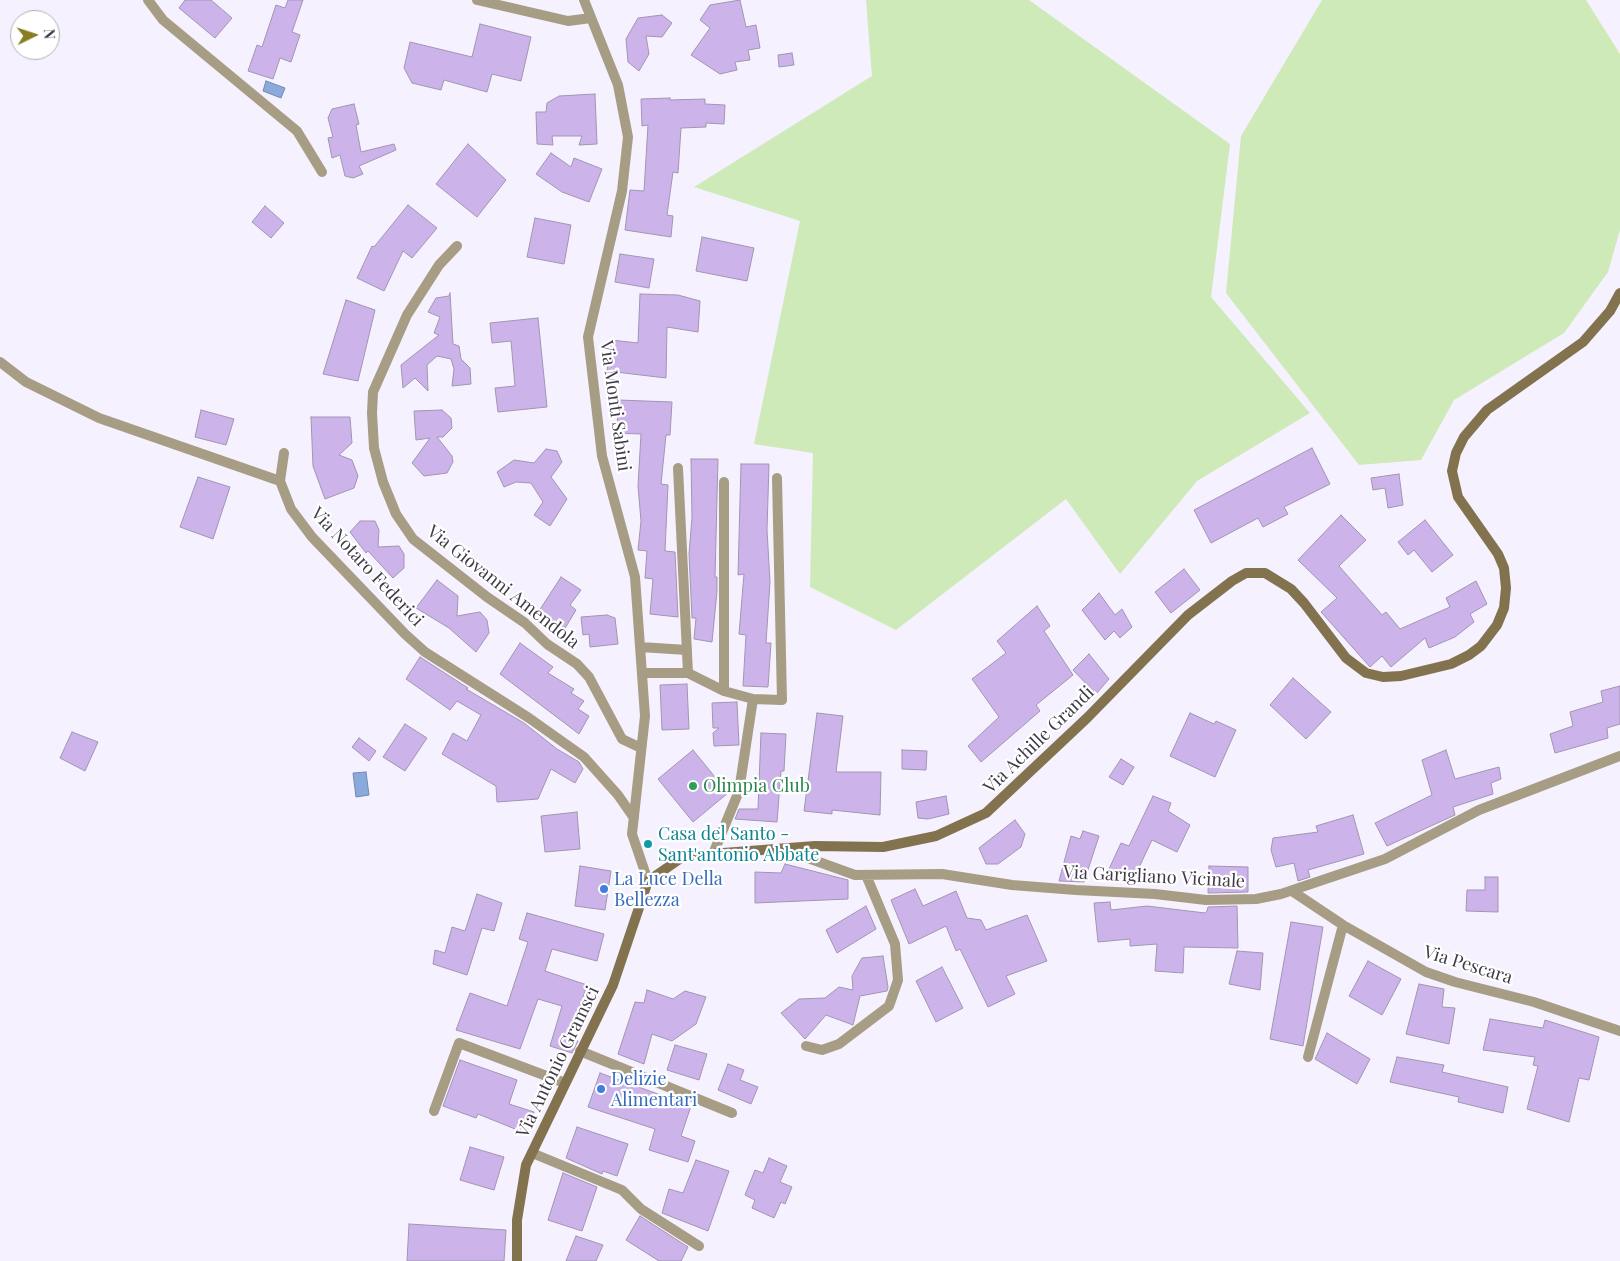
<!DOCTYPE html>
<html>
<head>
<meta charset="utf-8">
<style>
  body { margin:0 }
  #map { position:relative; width:1620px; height:1261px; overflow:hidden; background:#f6f1fe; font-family:"Playfair Display",serif }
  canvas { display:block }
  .north { position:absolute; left:10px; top:10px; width:50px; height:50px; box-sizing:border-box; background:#fff; border:1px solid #b2b0b5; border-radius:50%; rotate:86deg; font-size:14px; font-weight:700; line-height:20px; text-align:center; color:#3f3a47 }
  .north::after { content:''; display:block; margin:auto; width:18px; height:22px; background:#887d23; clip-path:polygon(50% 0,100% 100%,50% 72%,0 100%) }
</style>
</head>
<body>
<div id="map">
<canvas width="1620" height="1261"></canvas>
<div class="north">N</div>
</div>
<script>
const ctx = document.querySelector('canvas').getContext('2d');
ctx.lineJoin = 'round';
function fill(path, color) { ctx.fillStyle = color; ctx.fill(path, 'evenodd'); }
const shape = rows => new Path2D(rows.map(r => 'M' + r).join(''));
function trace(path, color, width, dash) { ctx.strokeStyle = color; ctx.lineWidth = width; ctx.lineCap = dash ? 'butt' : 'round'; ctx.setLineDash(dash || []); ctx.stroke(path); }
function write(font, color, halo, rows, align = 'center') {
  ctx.font = font + ' "Playfair Display",serif'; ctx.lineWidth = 4.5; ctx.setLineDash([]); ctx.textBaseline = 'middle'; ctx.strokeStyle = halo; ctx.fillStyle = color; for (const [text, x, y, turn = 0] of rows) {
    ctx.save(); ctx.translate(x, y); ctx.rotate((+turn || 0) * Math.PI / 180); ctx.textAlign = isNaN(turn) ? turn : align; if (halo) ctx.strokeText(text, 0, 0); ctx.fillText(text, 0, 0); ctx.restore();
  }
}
fill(shape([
  [866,0,1029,0,1230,144,1211,297,1310,413,1197,481,1120,574,1066,499,896,630,810,587,813,453,754,444,800,221,694,187,872,76],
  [1322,0,1586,0,1620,54,1620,230,1608,272,1564,333,1454,400,1421,460,1359,465,1226,293,1241,136]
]), '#ceeab8');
const water = shape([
  [266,81,285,88,281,98,263,91,266,81],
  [366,772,369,795,356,797,353,773,366,772]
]);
fill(water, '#8aaadc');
trace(water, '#7488af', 1);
const building = shape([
  [185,0,211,0,232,18,215,38,179,8,185,0],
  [288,0,303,0,292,32,300,35,291,62,280,58,273,79,248,71,257,45,262,47,276,5,285,8,288,0],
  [740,0,746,27,756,25,760,48,748,50,750,60,735,62,737,70,720,74,691,55,710,28,700,20,710,5,740,0],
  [662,15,672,23,662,37,646,36,649,54,639,71,628,62,626,39,638,18,662,15],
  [480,24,531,37,521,81,492,74,487,92,444,80,441,90,412,83,404,68,410,42,472,57,480,24],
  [792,53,794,65,779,67,778,55,792,53],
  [595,94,597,144,579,145,582,136,552,136,553,145,537,144,536,112,546,112,547,103,559,96,595,94],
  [670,98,670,100,705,99,705,104,725,105,724,124,706,123,706,127,681,128,678,173,673,172,667,215,673,216,671,237,625,230,630,190,644,191,648,125,642,126,641,99,670,98],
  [354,104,359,124,356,125,361,152,394,144,396,150,359,166,363,174,353,178,345,176,340,155,332,158,328,138,333,137,328,118,332,109,354,104],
  [468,144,506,180,477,217,436,184,468,144],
  [551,153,571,167,574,158,602,169,589,202,562,192,536,174,551,153],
  [408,205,437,228,412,258,403,251,384,291,357,278,372,246,374,247,408,205],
  [265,206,284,223,271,238,252,222,265,206],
  [535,218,571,225,564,264,527,257,535,218],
  [702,237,754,248,747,281,696,271,702,237],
  [620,254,654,259,649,288,615,282,620,254],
  [450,293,453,344,459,346,461,359,470,368,471,384,452,386,454,369,451,359,437,356,427,365,428,391,415,378,403,388,401,365,439,335,434,333,440,317,428,312,436,298,449,296,450,293],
  [640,294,678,295,700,301,698,332,667,327,666,378,607,371,611,340,638,343,640,294],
  [346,300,375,310,358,381,323,374,346,300],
  [538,318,547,407,498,412,495,388,515,386,511,341,492,343,490,323,538,318],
  [618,400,672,402,670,435,666,435,661,484,668,485,665,551,675,552,678,617,650,614,653,579,645,578,647,551,638,550,641,521,638,486,641,434,617,433,618,400],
  [201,410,234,419,226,445,195,437,201,410],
  [442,410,451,418,452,428,443,437,437,437,452,456,453,462,447,473,424,476,412,463,430,438,416,440,414,411,442,410],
  [311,417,350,417,352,443,339,455,352,460,358,476,354,488,325,499,313,466,311,417],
  [1312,448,1330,484,1284,507,1288,514,1263,527,1258,518,1211,543,1194,510,1312,448],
  [546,449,557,451,562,462,551,477,567,499,550,526,534,515,543,502,531,483,516,482,504,487,497,472,514,460,534,463,546,449],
  [691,459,718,459,715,577,717,577,717,591,712,642,694,639,696,618,692,618,689,554,692,517,691,459],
  [741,464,769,464,767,530,770,582,766,643,771,643,768,687,743,686,746,635,739,634,744,574,738,575,741,464],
  [1399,474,1403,505,1388,508,1385,488,1373,490,1371,478,1399,474],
  [198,477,230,487,213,539,180,527,198,477],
  [1341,515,1366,540,1339,566,1382,615,1386,612,1400,629,1450,607,1446,598,1476,581,1487,604,1470,614,1474,622,1455,637,1429,648,1425,638,1391,667,1382,656,1370,667,1321,612,1337,598,1298,560,1341,515],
  [1425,520,1453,555,1432,572,1414,550,1408,555,1398,542,1425,520],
  [360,521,375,521,379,530,378,547,399,546,404,554,404,568,393,578,368,551,366,553,350,532,360,521],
  [1184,569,1200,590,1171,613,1155,592,1184,569],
  [561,577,581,590,570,605,576,610,564,630,539,611,561,577],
  [437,580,458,596,457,616,480,612,487,620,489,633,476,652,449,628,416,608,437,580],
  [1099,593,1115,615,1122,609,1132,627,1120,638,1114,631,1105,640,1082,610,1099,593],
  [1037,606,1050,626,1044,631,1073,675,1036,705,1040,711,981,762,968,746,999,717,972,679,1006,653,997,641,1037,606],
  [607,615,615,618,618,644,590,647,589,634,583,635,581,617,607,615],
  [520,643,553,667,548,673,574,689,571,693,584,701,578,709,589,716,579,734,500,674,520,643],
  [1089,654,1109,679,1096,694,1073,670,1089,654],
  [420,657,468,688,466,689,524,723,557,749,579,762,583,769,575,783,551,769,538,799,497,802,496,786,442,754,453,733,467,741,481,715,457,701,450,710,406,679,420,657],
  [1293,678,1331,712,1306,739,1270,705,1293,678],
  [687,684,689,729,662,730,660,685,687,684],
  [1620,686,1620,724,1607,728,1608,738,1555,753,1550,734,1573,726,1570,712,1603,702,1601,691,1620,686],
  [737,702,739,745,714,746,713,733,719,728,713,728,712,703,737,702],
  [817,713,843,716,836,772,881,772,880,815,832,810,832,814,804,811,817,713],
  [1190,713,1214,724,1216,721,1236,730,1215,777,1170,756,1190,713],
  [405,724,427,738,405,771,383,757,405,724],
  [72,732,98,742,85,771,60,758,72,732],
  [761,733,786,734,784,771,781,771,777,822,735,819,739,809,758,809,761,733],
  [359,738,376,751,369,761,352,747,359,738],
  [693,750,728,793,693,822,658,779,693,750],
  [902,750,927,751,926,770,902,769,902,750],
  [1446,750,1455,779,1499,767,1501,779,1491,783,1493,794,1453,807,1455,815,1387,846,1375,823,1432,795,1422,760,1446,750],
  [1121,759,1134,767,1123,785,1109,777,1121,759],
  [946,796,949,814,928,819,918,818,916,802,946,796],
  [1153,796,1171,803,1168,811,1190,825,1177,852,1152,840,1133,880,1109,869,1121,843,1129,846,1153,796],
  [577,812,580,849,545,852,541,816,577,812],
  [1353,815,1364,854,1308,870,1310,877,1298,881,1294,863,1276,867,1271,850,1273,838,1318,832,1316,826,1353,815],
  [1015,820,1025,834,1021,847,998,864,986,864,979,848,1015,820],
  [1083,831,1099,836,1084,882,1059,881,1071,836,1080,839,1083,831],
  [785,864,848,880,848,899,755,903,755,872,781,873,785,864],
  [580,866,611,871,605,910,575,906,580,866],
  [1209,866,1248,867,1248,892,1208,893,1209,866],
  [1485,877,1498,877,1498,912,1466,911,1467,890,1485,890,1485,877],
  [915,889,923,906,956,891,967,918,981,920,986,930,1027,915,1047,961,1006,976,1015,994,988,1007,960,949,956,951,946,926,909,944,891,900,915,889],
  [477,894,502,903,494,931,482,928,467,975,433,964,435,950,445,953,452,927,465,931,477,894],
  [1110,902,1111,910,1147,906,1205,913,1207,911,1208,907,1237,906,1238,948,1184,947,1183,973,1155,971,1157,944,1130,946,1130,939,1098,942,1094,903,1110,902],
  [866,906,876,929,837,953,826,930,866,906],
  [527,913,604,934,597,961,552,949,545,971,587,985,570,1038,578,1041,572,1053,550,1046,562,1006,538,999,520,1049,456,1030,470,993,507,1006,528,942,519,939,527,913],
  [1291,922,1323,927,1303,1046,1270,1039,1291,922],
  [1237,951,1263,953,1260,990,1229,984,1237,951],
  [883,956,888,987,887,991,860,996,853,1025,826,1015,805,1039,781,1013,799,999,825,998,839,987,853,990,852,976,862,958,883,956],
  [1368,961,1401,979,1382,1015,1349,996,1368,961],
  [942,967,963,1008,936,1022,916,981,942,967],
  [1419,984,1444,989,1442,1007,1455,1008,1449,1044,1406,1034,1419,984],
  [647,990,673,999,685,991,706,997,696,1024,672,1041,652,1034,644,1064,618,1054,635,1002,644,1003,647,990],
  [1490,1019,1543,1028,1545,1020,1599,1037,1589,1080,1579,1078,1569,1122,1527,1109,1538,1066,1533,1065,1535,1057,1483,1050,1490,1019],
  [1327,1033,1370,1059,1357,1084,1315,1059,1327,1033],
  [675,1045,707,1054,699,1080,667,1070,675,1045],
  [1397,1057,1444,1065,1442,1072,1508,1087,1503,1113,1458,1102,1459,1097,1390,1082,1397,1057],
  [460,1060,517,1080,509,1104,534,1112,530,1125,523,1122,520,1131,478,1114,476,1118,443,1106,460,1060],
  [728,1064,744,1070,740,1080,758,1087,751,1104,718,1090,728,1064],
  [600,1073,691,1106,681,1136,695,1141,688,1162,649,1150,655,1129,588,1107,600,1073],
  [577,1127,628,1144,617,1176,603,1171,602,1174,566,1158,577,1127],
  [470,1147,504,1157,494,1190,460,1180,470,1147],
  [769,1158,787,1166,780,1182,792,1187,785,1204,781,1202,774,1218,752,1208,755,1200,745,1195,755,1170,763,1173,769,1158],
  [696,1160,729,1171,708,1231,662,1213,669,1189,683,1193,696,1160],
  [563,1173,597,1187,582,1231,548,1220,563,1173],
  [640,1216,688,1247,681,1261,659,1261,626,1240,640,1216],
  [409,1224,506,1230,504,1261,407,1261,409,1224],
  [576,1236,603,1245,596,1261,566,1261,576,1236]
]);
fill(building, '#ccb4eb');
trace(building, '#a194b3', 1);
trace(shape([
  [148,0,163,20,297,131,322,172],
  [477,0,568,21,591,18],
  [584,0,618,85,628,137,622,191,588,337,602,456,635,577,645,716,632,834,648,881],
  [457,246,439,265,407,315,373,392,372,413,374,448,383,482,396,514,413,539,487,597,525,623,547,644,577,664,589,677,622,739,641,748],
  [0,362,26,382,99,418,280,481,291,509,312,537,405,634,425,652,529,718,584,757,618,795,634,818],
  [678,468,688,673,724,691],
  [280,481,284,453],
  [724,482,724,691,753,699,782,700,777,478],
  [640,647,687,650],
  [642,673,688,673],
  [783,849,855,875,942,874,1012,885,1076,890,1155,894,1206,900,1256,899,1281,894,1385,859,1479,810,1620,756],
  [713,854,739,791,753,699],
  [1292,891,1343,925,1426,972,1455,982,1534,1002,1620,1031],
  [806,1046,822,1050,839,1044,889,1006,898,980,895,944,866,875],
  [580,1051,732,1113],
  [1308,1057,1343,925],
  [434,1111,459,1043,565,1083],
  [532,1153,622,1190,641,1209,699,1246]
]), '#a79d84', 10);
trace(shape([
  [517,1261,517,1220,526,1165,613,985,648,881,684,856,815,846,883,847,936,836,986,813,1087,718,1188,615,1232,581,1246,573,1265,573,1291,589,1304,603,1346,658,1366,673,1383,677,1401,676,1451,664,1469,655,1481,646,1497,625,1504,608,1506,588,1504,568,1498,554,1458,497,1452,471,1456,453,1464,437,1487,410,1583,342,1610,311,1620,293]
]), '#82734e', 10);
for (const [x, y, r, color] of [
  [693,786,5,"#2e9e5b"],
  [648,844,5,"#0f9aa8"],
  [604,889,5,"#3f7fe0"],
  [601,1089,5,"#3f7fe0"]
]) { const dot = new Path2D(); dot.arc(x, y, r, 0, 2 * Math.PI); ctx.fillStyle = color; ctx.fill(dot); trace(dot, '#fff', 2); }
write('18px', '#3f3a47', '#fff', [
  ["Via Monti Sabini",615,406,82],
  ["Via Notaro Federici",367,567,47],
  ["Via Giovanni Amendola",503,587,38],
  ["Via Achille Grandi",1039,740,-44],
  ["Via Garigliano Vicinale",1154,877,3],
  ["Via Pescara",1468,965,17],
  ["Via Antonio Gramsci",558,1062,-64]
]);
write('18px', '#27864d', '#fff', [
  ["Olimpia Club",703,786]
], 'left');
write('18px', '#0d838f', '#fff', [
  ["Casa del Santo -",658,834],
  ["Sant'antonio Abbate",658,855]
], 'left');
write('18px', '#366cbe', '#fff', [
  ["La Luce Della",614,879],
  ["Bellezza",614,900],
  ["Delizie",611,1079],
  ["Alimentari",611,1100]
], 'left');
</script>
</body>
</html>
